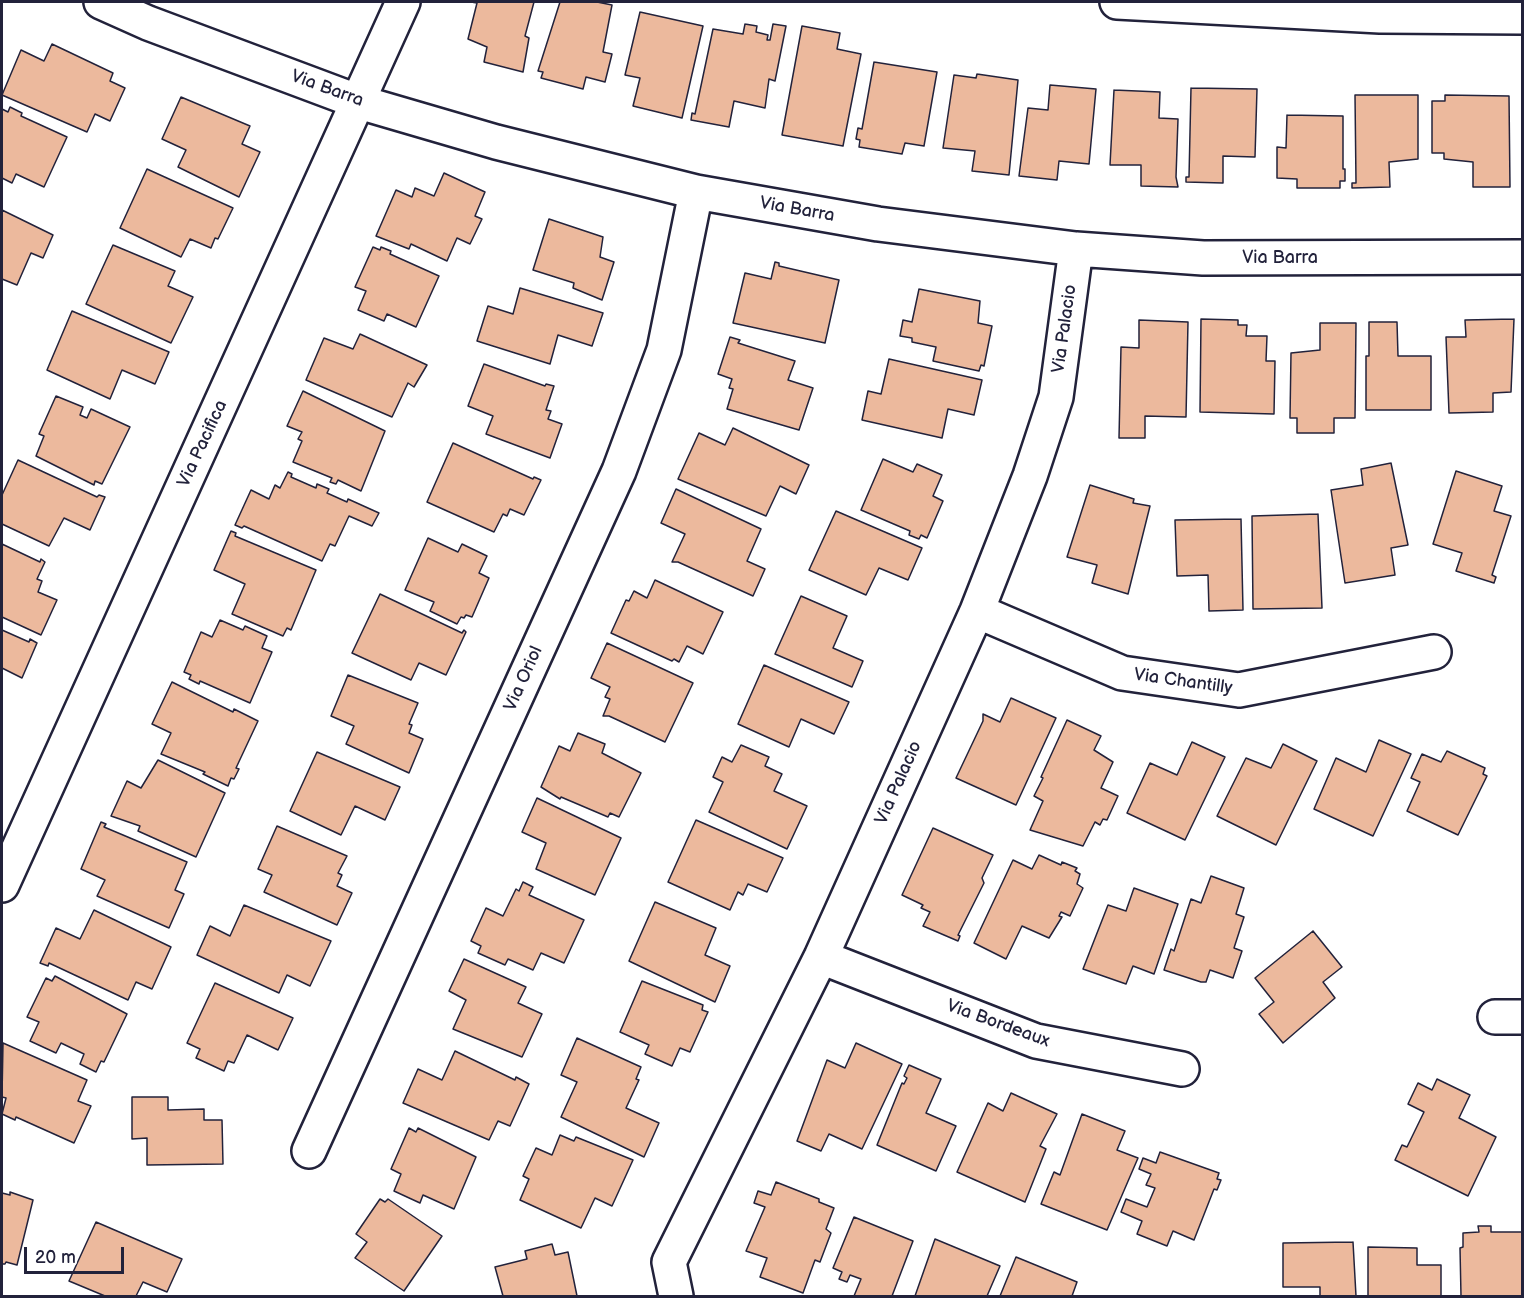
<!DOCTYPE html>
<html>
<head>
<meta charset="utf-8">
<style>
  body { margin:0 }
  #map { position:relative; width:1524px; height:1298px; overflow:hidden; background:#fff; font-family:"Balsamiq Sans",sans-serif }
  canvas { display:block }
  .frame { position:absolute; inset:0; border:3px solid #22223b; pointer-events:none }
  .scale { position:absolute; left:24px; top:1247px; width:100px; height:27px; box-sizing:border-box; border:3px solid #22223b; border-top:0; padding-left:8px; font-size:18px; line-height:21px; white-space:nowrap; color:#22223b; -webkit-text-stroke:4px #fff; paint-order:stroke }
</style>
</head>
<body>
<div id="map">
<canvas width="1524" height="1298"></canvas>
<div class="frame"></div>
<div class="scale">20 m</div>
</div>
<script>
const ctx = document.querySelector('canvas').getContext('2d');
ctx.lineJoin = 'round';
function fill(path, color) { ctx.fillStyle = color; ctx.fill(path, 'evenodd'); }
const shape = rows => new Path2D(rows.map(r => 'M' + r).join(''));
function trace(path, color, width, dash) { ctx.strokeStyle = color; ctx.lineWidth = width; ctx.lineCap = dash ? 'butt' : 'round'; ctx.setLineDash(dash || []); ctx.stroke(path); }
function write(font, color, halo, rows, align = 'center') {
  ctx.font = font + ' "Balsamiq Sans",sans-serif'; ctx.lineWidth = 6; ctx.setLineDash([]); ctx.textBaseline = 'middle'; ctx.strokeStyle = halo; ctx.fillStyle = color; for (const [text, x, y, turn = 0] of rows) {
    ctx.save(); ctx.translate(x, y); ctx.rotate((+turn || 0) * Math.PI / 180); ctx.textAlign = isNaN(turn) ? turn : align; if (halo) ctx.strokeText(text, 0, 0); ctx.fillText(text, 0, 0); ctx.restore();
  }
}
const building = shape([
  [471,2,534,2,525,36,529,38,523,72,484,62,487,47,468,39,477,3,471,2],
  [560,2,597,2,612,5,603,52,612,54,605,82,586,77,583,89,541,78,543,72,538,71,560,2],
  [640,12,703,26,682,118,633,106,640,78,625,75,640,12],
  [745,24,757,26,756,32,768,35,767,40,770,40,773,24,786,26,775,81,769,79,765,108,734,101,729,127,691,120,692,113,695,114,713,29,743,34,745,24],
  [802,26,840,33,837,49,861,54,843,146,782,135,802,26],
  [52,44,113,73,110,81,125,88,110,121,95,114,87,132,2,95,21,50,44,61,52,44],
  [874,62,937,72,924,146,905,143,902,154,859,147,860,140,856,139,858,128,862,129,874,62],
  [977,74,1018,80,1009,175,972,171,975,151,943,148,954,75,976,78,977,74],
  [1050,85,1096,89,1089,164,1059,161,1057,180,1019,176,1028,108,1048,110,1050,85],
  [1191,88,1257,89,1255,157,1223,156,1223,183,1186,182,1186,177,1189,177,1191,88],
  [1114,90,1160,92,1159,118,1178,119,1176,177,1178,187,1141,186,1141,165,1110,165,1114,90],
  [1355,95,1418,95,1418,159,1389,162,1390,187,1352,188,1352,183,1356,183,1355,95],
  [1445,95,1509,96,1510,187,1473,187,1473,162,1444,159,1444,153,1432,153,1432,101,1445,101,1445,95],
  [181,97,250,126,242,144,260,152,239,197,178,167,186,150,162,139,181,97],
  [10,107,22,113,21,116,67,137,44,187,16,174,12,183,2,178,2,109,8,112,10,107],
  [1287,115,1343,116,1343,169,1345,169,1345,181,1340,181,1340,188,1297,188,1297,179,1277,178,1277,147,1286,148,1287,115],
  [147,169,233,208,218,239,215,238,211,248,190,239,181,257,120,228,147,169],
  [444,173,485,192,475,216,482,219,470,244,457,238,447,261,411,244,409,249,376,236,396,190,412,197,415,188,434,196,444,173],
  [2,210,53,235,43,258,31,253,17,285,2,279,2,210],
  [549,219,603,237,600,257,614,262,602,300,573,288,574,283,533,270,549,219],
  [113,245,175,271,168,286,193,297,171,343,86,304,113,245],
  [373,247,380,250,381,247,391,251,390,254,439,276,416,327,387,314,384,321,358,310,366,291,355,287,373,247],
  [775,262,779,263,779,266,839,280,825,343,733,323,745,273,771,279,775,262],
  [520,288,603,313,592,346,558,335,550,364,477,341,488,306,513,314,520,288],
  [919,289,980,301,978,323,992,326,984,366,981,365,979,371,933,361,936,347,912,342,912,338,900,336,903,320,912,322,919,289],
  [72,311,169,352,155,384,122,370,110,399,47,370,72,311],
  [1201,319,1238,320,1238,325,1247,325,1246,336,1267,336,1266,361,1275,361,1274,414,1200,412,1201,319],
  [1514,319,1511,392,1493,393,1493,412,1449,413,1446,337,1466,337,1465,320,1514,319],
  [1139,320,1188,322,1186,417,1145,416,1145,438,1119,438,1121,347,1139,348,1139,320],
  [1369,322,1397,322,1398,356,1431,356,1431,410,1366,410,1366,356,1369,356,1369,322],
  [1320,323,1356,323,1355,418,1334,418,1334,433,1297,433,1297,418,1290,418,1291,353,1320,350,1320,323],
  [360,334,427,365,414,387,408,383,392,417,306,380,324,338,353,349,360,334],
  [730,337,740,340,738,343,795,361,788,380,813,388,799,430,727,409,733,389,729,388,732,379,718,374,730,337],
  [889,359,982,380,974,415,948,409,942,438,862,420,868,391,881,394,889,359],
  [484,364,545,386,546,384,554,386,546,410,551,411,548,419,562,424,550,458,486,434,493,416,468,406,484,364],
  [303,391,385,431,361,491,338,480,336,484,330,482,332,478,293,462,302,441,298,439,302,432,287,426,303,391],
  [56,396,83,407,80,415,87,418,91,409,130,427,102,484,95,481,94,485,36,456,44,436,39,434,56,396],
  [733,428,809,465,796,494,780,486,766,516,678,479,699,433,725,445,733,428],
  [453,443,533,479,534,477,541,480,524,515,510,509,507,516,503,514,494,532,427,502,453,443],
  [883,459,913,472,917,464,942,475,933,496,943,501,927,538,921,535,919,539,909,535,910,531,861,510,883,459],
  [18,460,97,497,99,495,105,497,90,530,64,518,49,546,2,524,2,495,18,460],
  [1391,463,1408,545,1391,548,1395,575,1345,583,1331,490,1363,485,1361,469,1391,463],
  [1456,471,1502,486,1494,511,1511,516,1492,575,1496,577,1494,583,1456,571,1462,553,1433,544,1456,471],
  [288,472,292,474,291,477,316,488,317,484,329,489,327,493,347,502,348,499,379,513,372,526,349,516,335,546,330,544,322,561,244,526,242,528,235,525,251,490,269,499,275,485,280,488,288,472],
  [1090,485,1134,499,1133,503,1150,506,1128,594,1092,583,1097,565,1067,557,1090,485],
  [676,489,761,529,747,561,765,569,753,596,678,562,672,562,685,534,661,523,676,489],
  [836,511,922,548,908,580,879,568,866,595,809,570,836,511],
  [1318,514,1322,608,1253,609,1252,516,1318,514],
  [1241,519,1243,610,1209,611,1208,575,1177,576,1175,520,1241,519],
  [231,531,236,533,235,536,316,570,291,630,287,628,283,636,232,614,245,584,214,570,231,531],
  [428,538,458,552,462,544,487,556,479,573,489,578,472,617,466,615,464,618,461,617,457,624,430,611,434,602,405,590,428,538],
  [2,544,40,562,41,559,45,562,37,579,42,581,38,592,57,600,41,635,2,617,2,544],
  [655,580,723,612,703,654,687,646,679,662,674,659,672,661,611,633,626,600,629,601,634,591,647,598,655,580],
  [380,594,462,633,464,630,466,632,446,675,419,663,411,680,352,653,380,594],
  [801,596,847,616,833,648,863,661,852,687,775,654,801,596],
  [220,620,243,630,245,626,267,636,262,648,272,652,250,703,200,681,199,684,189,679,191,675,184,672,201,632,212,637,220,620],
  [2,630,29,642,30,639,37,643,22,678,2,668,2,630],
  [607,643,693,683,665,742,609,716,603,716,610,699,605,697,610,687,591,678,607,643],
  [764,665,849,702,834,734,801,719,789,747,738,724,764,665],
  [348,675,418,703,409,724,412,725,409,733,423,739,409,773,346,744,354,726,331,716,348,675],
  [172,682,233,712,234,709,258,721,236,768,239,769,234,779,231,778,228,786,203,774,205,772,161,754,171,733,152,724,172,682],
  [1011,698,1056,718,1016,805,956,778,983,721,983,714,1000,722,1011,698],
  [1067,720,1101,736,1094,750,1113,762,1101,788,1118,796,1107,820,1103,819,1100,825,1095,822,1083,846,1030,830,1043,801,1034,796,1043,778,1041,777,1067,720],
  [578,733,605,744,602,753,641,773,619,817,610,813,608,817,561,797,560,799,541,787,559,746,570,751,578,733],
  [1379,740,1411,754,1373,836,1314,809,1336,758,1366,772,1379,740],
  [1192,742,1225,757,1185,840,1127,813,1150,763,1177,775,1192,742],
  [1283,744,1317,761,1276,845,1217,816,1246,758,1271,768,1283,744],
  [741,745,769,757,765,766,782,774,774,791,807,806,787,849,709,812,723,782,713,777,722,757,732,762,741,745],
  [1447,751,1485,768,1483,774,1487,776,1458,835,1407,811,1420,782,1411,778,1422,754,1441,762,1447,751],
  [317,752,400,787,385,820,355,806,341,835,290,811,317,752],
  [158,760,225,793,196,857,138,831,140,826,111,816,127,781,141,788,158,760],
  [537,798,621,838,595,895,536,869,546,843,522,832,537,798],
  [696,820,783,858,767,892,748,884,743,895,738,892,730,910,668,882,696,820],
  [101,822,106,824,104,827,187,862,175,890,184,894,169,928,97,896,105,880,81,869,101,822],
  [277,826,347,856,338,873,342,875,337,886,352,893,337,925,264,892,272,875,258,869,277,826],
  [933,828,993,855,982,878,984,883,958,935,960,936,958,941,923,926,930,912,921,908,923,905,902,895,933,828],
  [1039,855,1061,865,1062,862,1077,868,1075,871,1080,874,1077,884,1083,888,1070,916,1061,912,1059,916,1062,917,1049,938,1022,926,1006,959,974,943,1013,860,1032,869,1039,855],
  [1211,876,1244,888,1236,914,1244,917,1234,948,1242,951,1233,978,1210,970,1206,982,1201,982,1164,970,1171,949,1174,951,1191,899,1201,903,1211,876],
  [523,882,533,887,529,895,584,920,564,963,541,953,533,970,508,959,505,965,478,953,481,946,471,941,486,908,503,916,516,889,519,891,523,882],
  [1134,888,1178,904,1154,974,1133,966,1126,984,1083,969,1108,905,1126,911,1134,888],
  [655,902,716,928,705,955,730,966,715,1002,629,961,655,902],
  [244,905,331,941,310,986,287,975,279,993,197,955,210,926,230,936,244,905],
  [94,910,171,947,152,989,136,982,128,1000,49,963,48,966,40,963,56,928,80,939,94,910],
  [1313,931,1342,967,1323,982,1335,998,1283,1043,1259,1014,1274,1002,1255,978,1313,931],
  [464,959,526,987,518,1003,542,1014,522,1057,453,1029,466,1000,449,991,464,959],
  [55,976,127,1014,104,1062,101,1061,96,1072,80,1064,84,1054,61,1043,56,1053,30,1041,39,1022,27,1017,46,978,52,981,55,976],
  [642,981,703,1005,702,1010,708,1012,690,1052,680,1048,672,1066,645,1054,649,1045,620,1032,642,981],
  [215,983,293,1018,278,1050,247,1035,234,1063,228,1061,224,1071,196,1058,200,1049,187,1043,215,983],
  [577,1038,641,1067,636,1079,639,1080,626,1108,659,1123,644,1157,561,1117,577,1082,561,1075,577,1038],
  [3,1043,87,1080,78,1101,91,1106,74,1143,16,1117,15,1120,2,1114,6,1098,2,1097,3,1043],
  [856,1043,902,1064,862,1149,829,1134,821,1151,797,1141,827,1060,845,1068,856,1043],
  [455,1051,515,1080,516,1077,529,1084,510,1126,498,1121,489,1140,403,1103,418,1069,442,1080,455,1051],
  [909,1065,941,1079,926,1113,956,1126,936,1171,877,1145,902,1083,904,1084,907,1078,904,1076,909,1065],
  [1437,1079,1470,1095,1459,1118,1496,1137,1468,1196,1395,1160,1402,1145,1407,1147,1424,1112,1408,1104,1418,1083,1432,1090,1437,1079],
  [1011,1093,1057,1114,1040,1146,1046,1149,1025,1202,957,1172,988,1103,1003,1111,1011,1093],
  [132,1097,168,1097,168,1110,204,1109,204,1120,222,1120,223,1164,147,1165,147,1138,132,1139,132,1097],
  [1082,1114,1125,1131,1117,1150,1138,1158,1107,1230,1041,1204,1054,1172,1060,1175,1082,1114],
  [409,1128,416,1132,418,1128,476,1157,454,1209,423,1195,420,1203,394,1191,401,1174,391,1169,409,1128],
  [560,1135,574,1141,576,1137,633,1160,612,1206,595,1198,581,1228,520,1200,529,1179,523,1176,536,1148,552,1155,560,1135],
  [1160,1152,1219,1173,1217,1179,1221,1180,1217,1190,1214,1189,1194,1240,1173,1231,1167,1246,1137,1234,1142,1221,1121,1212,1126,1199,1147,1207,1155,1188,1146,1185,1151,1174,1139,1169,1143,1158,1156,1163,1160,1152],
  [776,1182,819,1199,819,1202,834,1208,826,1229,831,1233,820,1262,815,1260,803,1293,760,1277,767,1258,746,1251,765,1207,754,1203,758,1191,771,1195,776,1182],
  [10,1192,33,1200,17,1265,6,1262,5,1264,2,1264,2,1193,10,1195,10,1192],
  [380,1199,385,1202,388,1199,442,1236,404,1291,355,1258,367,1242,356,1234,380,1199],
  [854,1217,913,1241,892,1296,854,1296,861,1279,850,1275,847,1282,839,1279,842,1272,833,1268,854,1217],
  [96,1222,182,1259,167,1292,143,1282,136,1296,105,1296,69,1281,96,1222],
  [1478,1226,1491,1226,1491,1232,1522,1232,1522,1296,1461,1296,1460,1248,1463,1247,1463,1233,1479,1232,1478,1226],
  [935,1239,1000,1266,987,1296,915,1296,935,1239],
  [1353,1242,1356,1296,1320,1296,1320,1287,1283,1287,1283,1243,1353,1242],
  [552,1244,555,1255,568,1252,577,1296,503,1296,495,1267,527,1259,525,1251,552,1244],
  [1368,1247,1417,1248,1417,1265,1441,1265,1441,1296,1368,1296,1368,1247],
  [1016,1257,1077,1282,1072,1296,1000,1296,1016,1257]
]);
fill(building, '#ecb99d');
trace(building, '#22223b', 1.5);
const minor = shape([
  [101,2,148,23,359,102,496,142,696,192,878,224,1076,249,1203,258,1522,257],
  [977,611,1122,673,1239,690,1434,652],
  [2,885,403,2],
  [821,957,1036,1041,1182,1069],
  [1495,1017,1522,1017],
  [309,1151,619,471,664,350,696,192],
  [676,1296,669,1262,821,957,977,611,1030,476,1056,397,1076,249]
]);
const secondary = shape([
  [1117,2,1380,16,1522,17]
]);
trace(minor, '#22223b', 38);
trace(secondary, '#22223b', 38);
trace(minor, '#fff', 33);
trace(secondary, '#fff', 33);
write('18px', '#22223b', '#fff', [
  ["Via Barra",327,89,20],
  ["Via Barra",797,210,10],
  ["Via Barra",1280,258],
  ["Via Palacio",1065,329,-82],
  ["Via Pacifica",203,444,-65],
  ["Via Oriol",524,679,-66],
  ["Via Chantilly",1183,682,8],
  ["Via Palacio",899,783,-66],
  ["Via Bordeaux",998,1024,20]
]);
</script>
</body>
</html>
